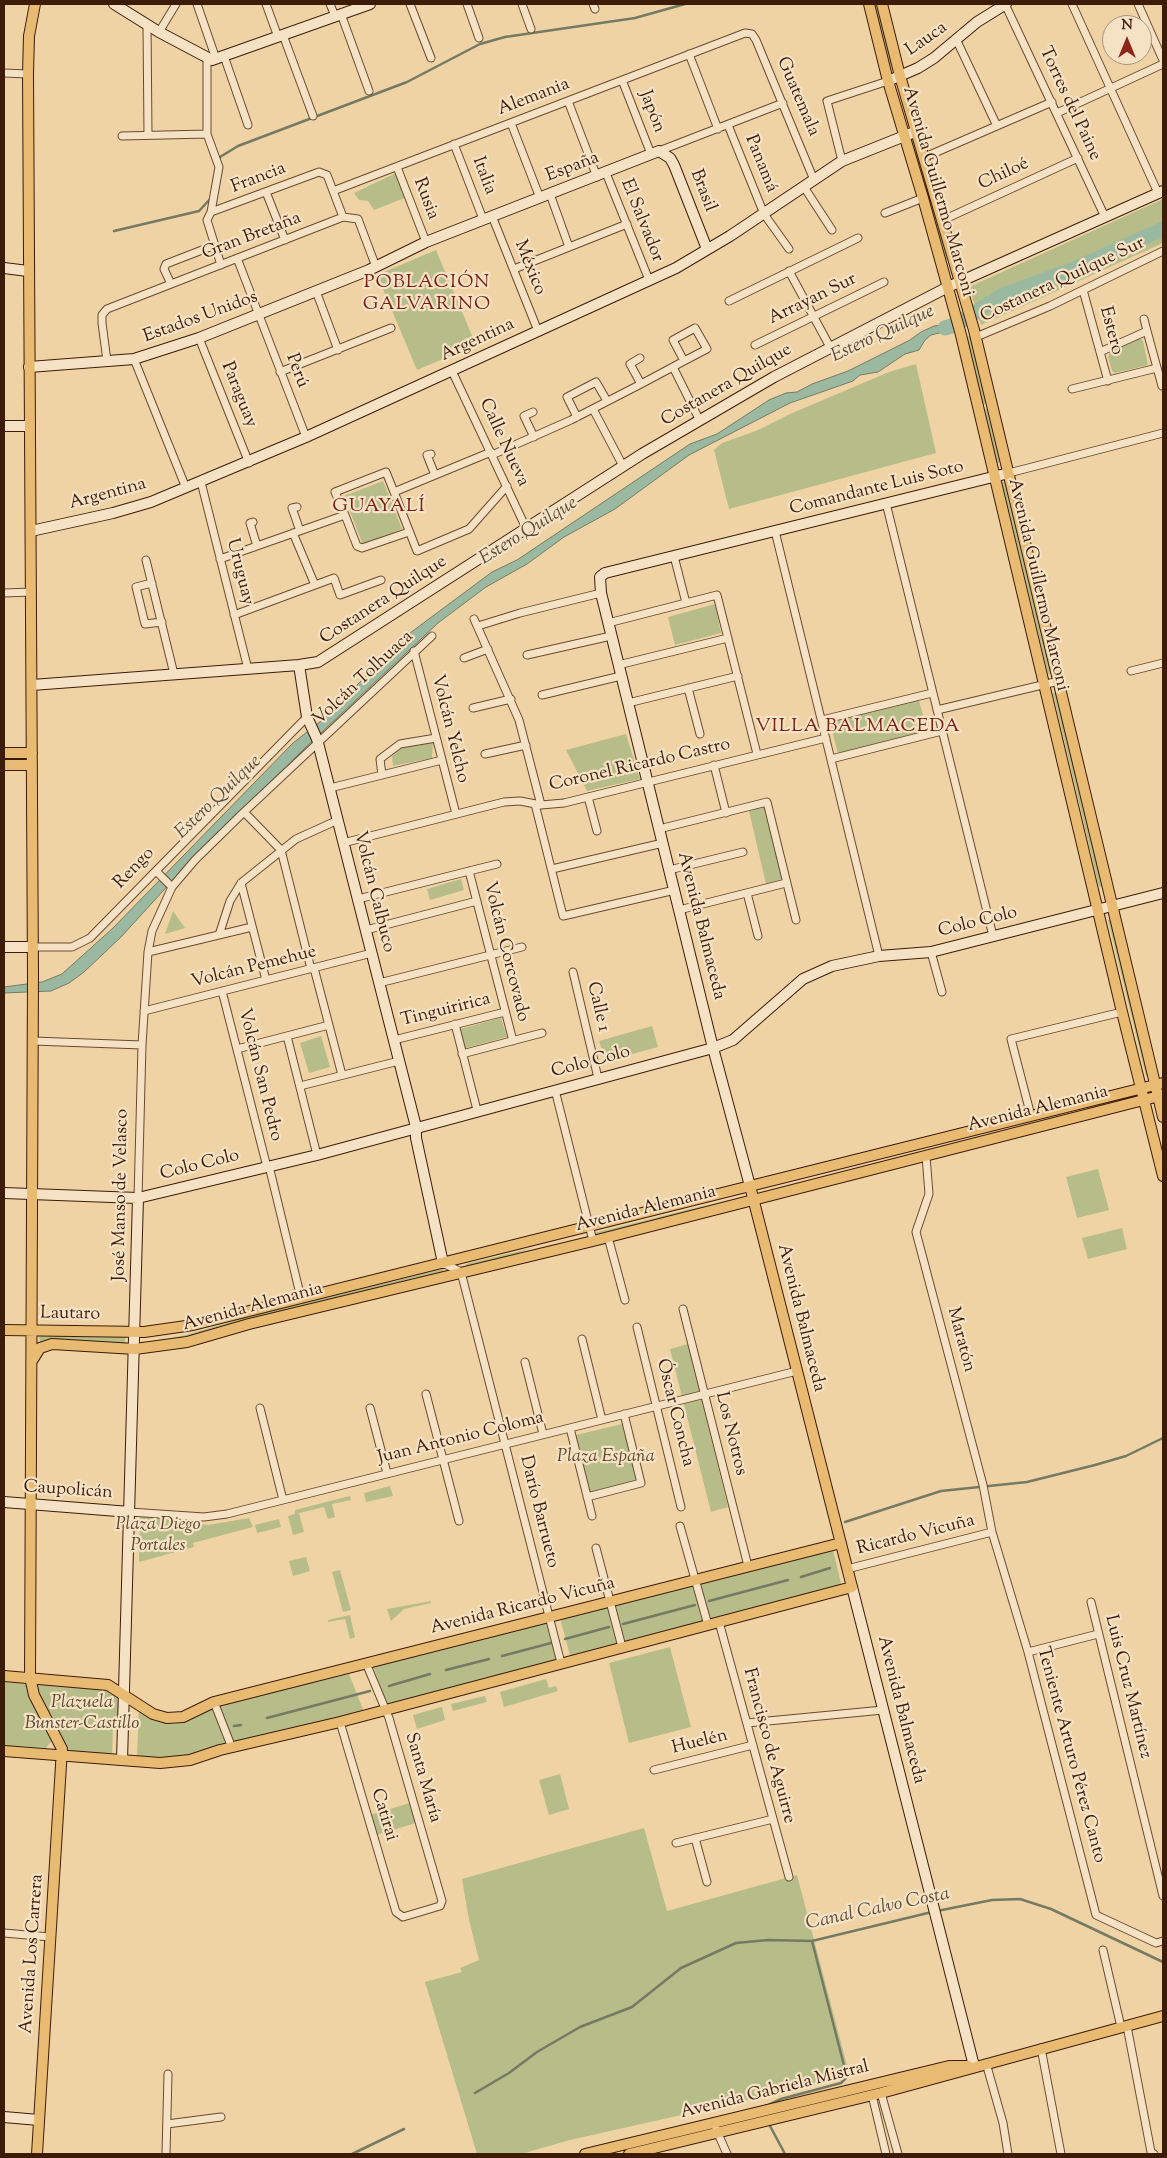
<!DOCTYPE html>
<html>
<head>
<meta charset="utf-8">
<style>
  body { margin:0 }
  #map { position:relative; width:1167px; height:2158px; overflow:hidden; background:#f0d3a5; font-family:"Sorts Mill Goudy",serif }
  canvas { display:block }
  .frame { position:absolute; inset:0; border:5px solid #3c1c09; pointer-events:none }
  .north { position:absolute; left:1102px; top:15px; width:50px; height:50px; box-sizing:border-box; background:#f5e2c4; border:1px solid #ab9379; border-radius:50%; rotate:0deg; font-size:14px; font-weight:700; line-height:20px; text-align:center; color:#3c1c09 }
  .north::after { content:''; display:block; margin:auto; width:18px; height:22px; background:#8f2418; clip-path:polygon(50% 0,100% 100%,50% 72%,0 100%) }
</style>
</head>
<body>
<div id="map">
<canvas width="1167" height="2158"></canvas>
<div class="frame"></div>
<div class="north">N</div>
</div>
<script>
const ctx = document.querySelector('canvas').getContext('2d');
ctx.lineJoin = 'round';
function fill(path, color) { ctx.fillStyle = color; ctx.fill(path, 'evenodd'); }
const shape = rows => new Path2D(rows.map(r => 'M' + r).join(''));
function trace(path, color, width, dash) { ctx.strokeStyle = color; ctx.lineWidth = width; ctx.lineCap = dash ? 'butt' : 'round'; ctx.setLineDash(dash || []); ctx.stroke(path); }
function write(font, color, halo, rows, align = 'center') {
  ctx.font = font + ' "Sorts Mill Goudy",serif'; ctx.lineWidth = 4.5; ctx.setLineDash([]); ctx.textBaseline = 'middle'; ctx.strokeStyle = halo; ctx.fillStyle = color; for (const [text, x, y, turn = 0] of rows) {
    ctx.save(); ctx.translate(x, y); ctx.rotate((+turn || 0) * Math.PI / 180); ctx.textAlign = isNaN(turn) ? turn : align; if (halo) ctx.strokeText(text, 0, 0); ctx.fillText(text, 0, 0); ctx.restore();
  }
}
fill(shape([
  [875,4,879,4,894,65,889,66],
  [914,138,949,259,944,260,909,140],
  [396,173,407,197,374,210,368,201,359,200,354,193],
  [1163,199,1163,243,981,325,969,287],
  [436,250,476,345,417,370,377,275],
  [971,335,988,403,982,405,966,338],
  [1140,338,1143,341,1148,365,1115,373,1112,371,1108,356,1111,352],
  [916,364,936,453,729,509,714,450,722,443,756,431,790,414,889,372],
  [989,408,1002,462,997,463,984,410],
  [383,481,402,529,363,545,344,496],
  [1007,481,1053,673,1048,674,1002,482],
  [715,604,721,633,675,645,668,617],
  [1058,692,1105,886,1099,887,1053,693],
  [919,700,927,732,838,754,830,722],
  [626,734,640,779,587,791,566,750],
  [433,743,432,758,393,766,392,756,404,746],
  [765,806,782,879,766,884,749,811],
  [461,879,464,890,430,900,427,889],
  [173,911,185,928,165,934],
  [1108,920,1113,920,1149,1075,1146,1076],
  [501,1018,507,1037,465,1048,460,1029],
  [652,1026,658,1047,606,1061,599,1041],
  [321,1036,330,1067,309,1073,300,1043],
  [1098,1169,1109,1210,1077,1218,1066,1177],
  [707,1205,683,1214,595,1235,594,1233],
  [1122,1228,1127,1249,1088,1259,1082,1238],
  [532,1248,513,1255,466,1266,466,1264],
  [443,1269,444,1272,255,1317,186,1337,156,1343,156,1341,186,1335,254,1315],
  [39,1335,125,1337,125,1343,55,1339,40,1343],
  [688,1344,728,1507,711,1512,670,1349],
  [622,1424,637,1479,634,1482,593,1493,589,1491,576,1435],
  [390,1486,393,1496,366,1502,364,1493],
  [350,1496,351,1500,332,1504,335,1517,328,1519,324,1507,299,1513,304,1532,293,1535,288,1516,295,1514,295,1510],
  [140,1515,208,1525,249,1518,253,1527,193,1543,194,1547,139,1562],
  [279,1519,281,1527,257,1533,255,1525],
  [832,1546,842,1588,571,1659,560,1618],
  [306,1557,310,1571,293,1576,289,1561],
  [340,1570,351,1610,343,1612,332,1572],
  [431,1601,431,1603,404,1609,391,1621,387,1609],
  [350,1615,355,1637,350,1639,345,1619,328,1622,328,1620],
  [548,1621,559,1663,388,1707,372,1664],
  [670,1647,691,1727,629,1743,609,1663],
  [349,1674,364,1712,170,1759,137,1757,139,1708,168,1719,212,1706],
  [32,1679,96,1684,122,1695,121,1724,113,1724,112,1757,63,1753,36,1696],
  [546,1679,549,1688,556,1686,558,1691,504,1707,500,1692],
  [4,1682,29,1684,52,1735,51,1742,46,1748,18,1746,4,1748],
  [485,1696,487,1702,453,1711,451,1704],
  [442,1707,445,1720,417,1729,413,1715],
  [560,1774,569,1809,549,1815,539,1780],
  [413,1802,419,1822,373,1836,367,1816],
  [644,1828,667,1911,797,1875,850,2077,570,2140,521,2154,477,2154,425,1982,462,1972,460,1968,479,1960,469,1920,462,1879]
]), '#b6bd88');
const water = shape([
  [954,319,956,331,951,330,931,335,925,340,919,350,905,354,878,372,860,375,853,381,790,403,689,455,615,509,564,537,527,564,486,587,438,623,307,746,184,868,121,937,84,972,69,983,51,991,4,993,4,987,42,982,62,974,113,928,293,743,321,721,406,636,492,572,517,560,690,444,717,434,769,400,786,393,797,392,812,384,848,371,910,340,921,332,934,326,949,324,954,319]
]);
fill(water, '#9bb9a1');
trace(water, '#757a64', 1);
trace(shape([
  [219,162,220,157,238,146,407,82,480,44,505,37,635,18,685,4],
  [114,231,199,211,211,198],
  [845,1522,941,1491,1027,1482,1095,1465,1126,1456,1163,1438],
  [801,1577,830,1568],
  [709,1601,788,1580],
  [623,1624,695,1605],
  [565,1639,609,1627],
  [502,1656,551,1643],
  [446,1670,489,1659],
  [389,1686,430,1674],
  [267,1718,370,1691],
  [234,1726,241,1725],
  [937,1911,992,1900,1020,1899,1051,1909,1163,1962],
  [475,2093,509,2073,537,2052,580,2027,632,2007,681,1968,736,1943,768,1940,812,1941,932,1912],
  [764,2107,781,2099,841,2083,847,2077,812,1941],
  [770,2126,785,2154],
  [352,2154,404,2129]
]), '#757a64', 2.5);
trace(shape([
  [945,328,955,325,1003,295,1074,269,1163,229]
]), '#9bb9a1', 15);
const street = shape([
  [197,4,216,59],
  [266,4,278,37],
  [330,4,335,16],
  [410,4,431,58],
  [467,4,479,38],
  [522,4,531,29],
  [593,4,595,9],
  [1005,4,1105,217],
  [1072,4,1158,193],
  [1138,4,1163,60],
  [341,14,369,91],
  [147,24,148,135],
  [159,32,176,4],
  [283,35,313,116],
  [957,41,997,126],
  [689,54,718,129],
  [224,56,248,125],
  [207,59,207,134,219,167,211,212],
  [4,73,28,74],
  [622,80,651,154],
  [568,101,597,177],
  [1057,113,1163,64],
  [511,123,540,198],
  [728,125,764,214,789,249],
  [122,136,207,134],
  [454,144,483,219],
  [659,151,783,103],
  [925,157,1052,102],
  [842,161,827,101,888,81],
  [397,167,426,242],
  [606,173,649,280],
  [804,187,832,230],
  [333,191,745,33,752,34,756,40,814,180],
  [266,192,285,240],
  [550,194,569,247],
  [885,213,923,198],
  [492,216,538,331],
  [943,220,1078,158],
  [237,258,306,437],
  [221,265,207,220,211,212,319,172,327,175,343,217],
  [514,269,627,224],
  [789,271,830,347],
  [171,284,164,269,166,264,215,245],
  [1083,290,1108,381],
  [316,291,338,350],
  [729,301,858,238],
  [1144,319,1147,331],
  [976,337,1050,306,1163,251],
  [199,338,249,463],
  [755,345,884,282],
  [1100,352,1147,331,1162,386],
  [640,358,630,364,641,384],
  [134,359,186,488],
  [107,361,102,323,102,315,107,309,343,217,358,219,376,267],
  [673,367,699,419],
  [452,371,526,528],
  [280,372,391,328],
  [1072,389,1157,368],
  [593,409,623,466],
  [533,412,524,416,534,437],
  [577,417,567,397,596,382,607,401],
  [431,454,427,455,435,475],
  [492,455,571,420,641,384,684,361,707,349,695,328,673,340,684,361],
  [1009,473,1163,433],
  [201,482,248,669],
  [394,492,417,551,469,529,507,486],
  [886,503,993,936],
  [297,507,292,508,300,531],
  [345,515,357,546,362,548,409,532],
  [253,522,250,523,257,546],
  [775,531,879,956],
  [293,533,315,585],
  [674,556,686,603],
  [220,559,345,515,335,492,386,472,394,492,491,452],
  [146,560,174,674],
  [152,583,136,587,145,624,162,622],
  [4,593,32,592],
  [234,615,334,578,340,595,381,580],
  [474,619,519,720,541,805],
  [608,623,717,595,757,754],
  [478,626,520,613,601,593],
  [414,651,456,814],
  [527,655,611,636],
  [464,658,488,649],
  [618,665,728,638],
  [1131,671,1163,663],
  [688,688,700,734],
  [542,695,621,676],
  [628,703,738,676],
  [473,708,511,699],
  [937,710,1059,681],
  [822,720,932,693],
  [485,754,526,745],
  [831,759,942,731],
  [714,765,726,813],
  [382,775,380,759,400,744,436,738],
  [330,788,442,760],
  [588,797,597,831],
  [535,804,563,916,675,890],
  [244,812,281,850,311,969],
  [659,829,767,802,796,920],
  [343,843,504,802,520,801,541,805,564,803,826,738],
  [552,869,663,843],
  [669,870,743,852],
  [156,871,172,887],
  [469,871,513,1041],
  [241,883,266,980],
  [747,893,758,936],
  [358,899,497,864],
  [679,910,786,883],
  [366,930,477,901],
  [219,935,230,901,241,883,296,839,338,820],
  [33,947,72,947,90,938,307,717],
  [148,952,252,927],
  [931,952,942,992],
  [314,968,342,1075],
  [573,972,598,1078],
  [379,983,522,947],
  [222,991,267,1167],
  [144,1011,372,953],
  [455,1024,477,1110],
  [287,1036,317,1155],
  [394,1040,505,1012],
  [33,1041,142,1045],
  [237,1049,329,1025],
  [462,1054,542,1033],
  [300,1086,399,1061],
  [555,1090,593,1241],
  [1031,1116,1011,1039,1122,1012],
  [926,1156,929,1194,916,1232,983,1485,992,1532,1028,1652,1096,1915,1156,1943,1163,1941],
  [269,1166,301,1298],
  [138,1198,142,1045,148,952,152,931,172,887,195,860,244,812,432,636],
  [608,1237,625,1300],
  [443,1263,461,1272,561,1663],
  [683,1309,748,1566],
  [637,1327,681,1507],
  [582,1339,602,1420],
  [525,1362,543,1434],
  [426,1394,459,1521],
  [260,1408,283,1500],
  [370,1408,387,1473],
  [570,1428,592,1516],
  [587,1497,641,1483,624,1414],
  [130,1512,204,1517,227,1514,797,1371],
  [680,1526,708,1625],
  [596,1548,622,1647],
  [847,1569,992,1532],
  [1091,1602,1163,1896],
  [719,1622,789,1877],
  [1028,1652,1098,1634],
  [214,1702,232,1748],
  [340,1722,396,1912,403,1917,440,1906,442,1901,389,1718,366,1663],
  [747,1723,883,1710],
  [654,1770,753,1745],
  [695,1838,707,1882],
  [676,1843,773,1819],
  [4,1933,50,1937],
  [1103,1950,1121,2027],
  [1127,2026,1151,2152,1154,2154],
  [1041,2048,1061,2154],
  [986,2063,1003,2123,1008,2154],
  [881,2093,898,2154],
  [872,2095,886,2154],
  [167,2124,221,2117],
  [716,2129,727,2154],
  [166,2154,168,2074]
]);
const secondary = shape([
  [114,4,159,32,212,60,370,4],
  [888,81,918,68,934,58,977,22,1006,4],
  [4,268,28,271],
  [29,367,134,359,199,338,369,270,426,242,659,151,670,158,674,165,707,249],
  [4,426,30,426],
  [31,531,113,513,151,502,306,437,676,268,730,236,842,161,917,131],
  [299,665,307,717,317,739,416,1127,416,1138,443,1263],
  [32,685,299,665,318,662,642,454,774,377,948,287,1163,191],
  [4,947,33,947],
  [750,1186,713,1048,601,593,600,577,605,573,1009,473],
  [4,1193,138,1198,317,1155,713,1048,733,1040,803,979,832,966,879,956,931,952,1163,893],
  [4,1502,130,1512],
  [852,1587,974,2066],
  [122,1760,138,1198],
  [4,2117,39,2120]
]);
const primary = shape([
  [35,4,29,36,28,74,33,976,30,1677,34,1695,62,1749,37,2154],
  [869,4,888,81,923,198,961,335,1122,1012,1163,1176],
  [882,4,900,76,974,330,1163,1117],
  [4,753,32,753],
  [4,765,32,765],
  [4,1330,144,1332,193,1325,1163,1083],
  [32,1361,40,1348,52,1344,135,1349,187,1342,249,1324,593,1241,1163,1095],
  [4,1676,108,1685,153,1714,167,1718,183,1717,214,1702,841,1543],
  [4,1751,160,1763,190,1760,220,1750,340,1722,852,1587,750,1186],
  [585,2154,949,2066,968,2066],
  [629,2154,881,2093,1163,2016]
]);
trace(street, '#694a30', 9);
trace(secondary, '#3c1c09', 12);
trace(primary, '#3c1c09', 12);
trace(street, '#f5e2c4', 7);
trace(secondary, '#f5e2c4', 10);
trace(primary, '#e8ba72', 10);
write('18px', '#3c1c09', '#f5e2c4', [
  ["Lauca",927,40,-35],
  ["Guatemala",797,97,67],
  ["Alemania",534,98,-21],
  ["Torres del Paine",1069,104,65],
  ["Japón",651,112,69],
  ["Panamá",760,164,68],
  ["España",573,168,-21],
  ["Chiloé",1004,175,-25],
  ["Italia",483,176,69],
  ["Francia",259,179,-21],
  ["Brasil",702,191,69],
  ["Avenida Guillermo Marconi",937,192,74],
  ["Rusia",425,199,69],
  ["El Salvador",641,221,68],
  ["Gran Bretaña",252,237,-21],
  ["México",529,268,68],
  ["Costanera Quilque Sur",1063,281,-25],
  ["Arrayan Sur",813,300,-26],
  ["Estados Unidos",201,318,-20],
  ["Estero",1110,331,75],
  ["Argentina",478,341,-25],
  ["Perú",296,371,69],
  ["Costanera Quilque",727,386,-30],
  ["Paraguay",238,395,68],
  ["Calle Nueva",503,443,65],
  ["Comandante Luis Soto",877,489,-14],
  ["Argentina",108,495,-15],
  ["Uruguay",239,572,76],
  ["Avenida Guillermo Marconi",1037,585,77],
  ["Costanera Quilque",384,601,-33],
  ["Volcán Tolhuaca",364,679,-43],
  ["Volcán Yelcho",449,729,76],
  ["Coronel Ricardo Castro",640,766,-13],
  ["Rengo",135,869,-46],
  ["Volcán Calbuco",373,892,76],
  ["Colo Colo",978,923,-14],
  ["Avenida Balmaceda",700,926,76],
  ["Volcán Corcovado",505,952,76],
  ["Volcán Pemehue",254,968,-14],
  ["Calle 1",597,1007,77],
  ["Tinguiririca",446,1011,-14],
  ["Colo Colo",591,1063,-15],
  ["Volcán San Pedro",259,1075,76],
  ["Avenida Alemania",1038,1110,-14],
  ["Colo Colo",200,1166,-14],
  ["José Manso de Velasco",122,1195,-89],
  ["Avenida Alemania",646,1210,-14],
  ["Avenida Alemania",253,1308,-15],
  ["Lautaro",70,1315,1],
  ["Avenida Balmaceda",800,1318,76],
  ["Maratón",960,1340,75],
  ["Óscar Concha",674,1413,76],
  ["Los Notros",730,1434,76],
  ["Juan Antonio Coloma",461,1439,-14],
  ["Caupolicán",68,1491,4],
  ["Darío Barrueto",538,1512,76],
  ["Ricardo Vicuña",916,1536,-14],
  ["Avenida Ricardo Vicuña",523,1607,-14],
  ["Luis Cruz Martínez",1127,1687,76],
  ["Avenida Balmaceda",900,1710,76],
  ["Huelén",700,1743,-14],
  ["Francisco de Aguirre",768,1746,75],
  ["Teniente Arturo Pérez Canto",1070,1755,75],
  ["Santa María",422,1778,74],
  ["Catirai",383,1815,73],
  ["Avenida Los Carrera",33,1954,-86],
  ["Avenida Gabriela Mistral",775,2091,-14]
]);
write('italic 18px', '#5a4429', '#f5e2c4', [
  ["Plaza España",606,1458],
  ["Plaza Diego",158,1526],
  ["Portales",158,1547],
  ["Plazuela",82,1704],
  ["Bunster-Castillo",82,1725]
]);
ctx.letterSpacing = '1px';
write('19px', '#7a1f14', '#f5e2c4', [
  ["POBLACIÓN",427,284],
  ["GALVARINO",427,306],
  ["GUAYALÍ",379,508],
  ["VILLA BALMACEDA",858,728]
]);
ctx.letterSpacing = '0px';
write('italic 19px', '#584b37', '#f5e2c4', [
  ["Estero Quilque",883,335,-25],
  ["Estero Quilque",529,532,-32],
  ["Estero Quilque",219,798,-44],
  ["Canal Calvo Costa",878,1910,-12]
]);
</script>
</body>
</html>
